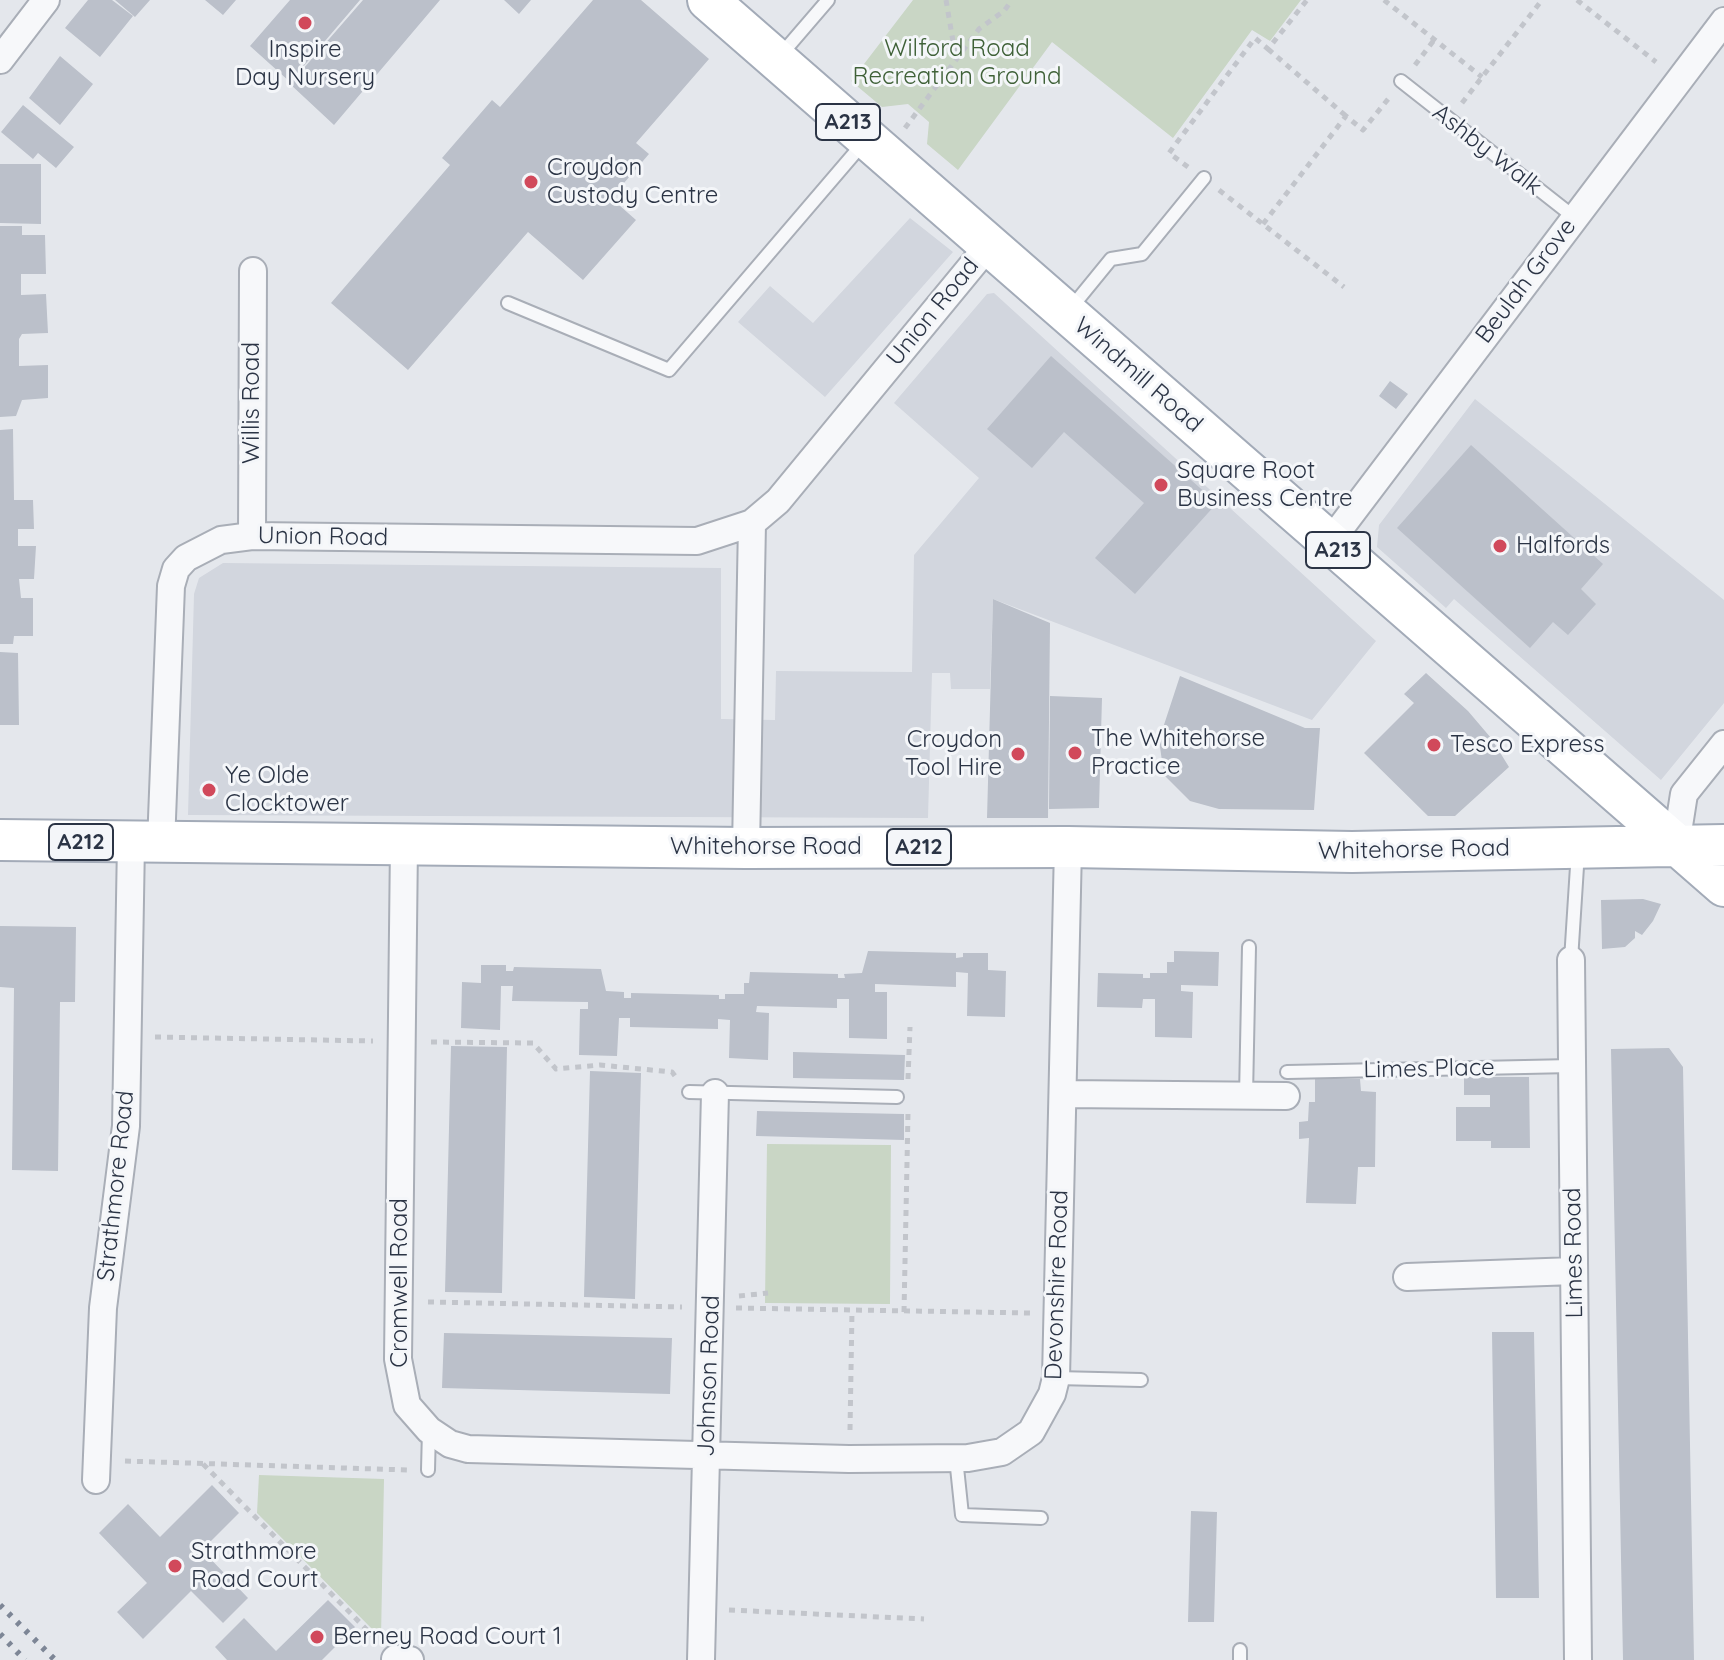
<!DOCTYPE html>
<html>
<head>
<meta charset="utf-8">
<style>
  body { margin:0 }
  canvas { display:block; background:#e4e7ec }
</style>
</head>
<body>
<canvas width="1724" height="1660"></canvas>
<script>
const ctx = document.querySelector('canvas').getContext('2d');
ctx.lineJoin = 'round';
function fill(path, color) { ctx.fillStyle = color; ctx.fill(path, 'evenodd'); }
const shape = rows => new Path2D(rows.map(r => 'M' + r).join(''));
function trace(path, color, width, dash) { ctx.strokeStyle = color; ctx.lineWidth = width; ctx.lineCap = dash ? 'butt' : 'round'; ctx.setLineDash(dash || []); ctx.stroke(path); }
function write(font, color, halo, rows, align = 'center') {
  ctx.font = font + ' Quicksand,sans-serif'; ctx.lineWidth = 6; ctx.setLineDash([]); ctx.textBaseline = 'middle'; ctx.strokeStyle = halo; ctx.fillStyle = color; for (const [text, x, y, turn = 0] of rows) {
    ctx.save(); ctx.translate(x, y); ctx.rotate((+turn || 0) * Math.PI / 180); ctx.textAlign = isNaN(turn) ? turn : align; if (halo) ctx.strokeText(text, 0, 0); ctx.fillText(text, 0, 0); ctx.restore();
  }
}
fill(shape([
  [910,218,953,252,825,397,738,322,770,286,813,323],
  [994,293,1376,641,1312,720,993,599,990,689,951,689,950,673,932,673,928,818,188,815,194,594,199,578,223,563,721,568,721,719,775,720,776,671,912,672,914,555,979,478,894,403,987,294],
  [1475,399,1724,600,1724,703,1661,780,1454,599,1446,608,1377,547,1379,525]
]), '#d2d6de');
fill(shape([
  [913,0,1301,0,1270,41,1252,30,1173,138,1052,42,958,170,927,144,929,122,908,104,882,107,851,81],
  [767,1144,891,1145,890,1304,765,1303],
  [259,1475,384,1479,381,1638,257,1513]
]), '#c9d6c5');
fill(shape([
  [88,0,112,0,133,16,100,57,65,28],
  [115,0,150,0,135,17],
  [205,0,236,0,223,15],
  [290,0,360,0,290,82,250,46],
  [363,0,440,0,334,125,290,84],
  [504,0,531,0,519,14],
  [593,0,641,0,709,59,636,143,649,154,611,198,636,220,583,280,528,232,408,370,331,303,450,165,442,158,492,100,500,107],
  [60,56,93,84,60,125,29,98],
  [23,105,74,147,56,168,38,153,33,159,1,132],
  [0,164,41,164,41,224,0,223],
  [0,226,22,226,22,235,45,235,46,274,21,274,21,295,46,294,48,333,22,334,19,339,19,366,48,365,48,398,22,400,16,416,0,417],
  [1051,356,1217,503,1135,594,1095,558,1144,503,1064,432,1032,468,987,429],
  [1390,381,1408,394,1396,409,1379,396],
  [13,429,14,500,33,500,34,529,18,529,18,546,36,546,34,579,19,579,21,598,33,598,33,636,14,636,13,644,0,644,0,430],
  [1471,445,1603,564,1581,589,1596,604,1568,635,1553,622,1530,648,1397,528],
  [993,599,1050,623,1048,818,987,818],
  [0,652,18,653,19,725,0,725],
  [1426,673,1468,711,1491,738,1509,767,1455,816,1428,816,1364,753,1414,703,1404,694],
  [1180,676,1305,728,1320,728,1314,810,1219,809,1190,801,1164,775,1159,740],
  [1050,696,1102,698,1099,808,1049,809],
  [1643,899,1661,904,1653,921,1642,935,1635,931,1635,938,1625,947,1602,949,1601,900],
  [0,926,76,927,75,1002,60,1002,58,1171,12,1170,14,988,0,987],
  [868,951,956,953,956,958,963,957,963,953,988,953,988,970,1006,971,1005,1017,967,1016,968,973,956,972,956,987,875,984,875,992,887,992,887,1039,849,1038,849,999,837,999,837,1008,757,1006,756,1012,769,1013,768,1060,729,1058,730,1020,718,1019,718,1029,630,1027,630,1018,619,1018,617,1056,579,1055,580,1009,588,1009,588,1002,512,1001,513,986,501,986,500,1030,461,1028,462,982,481,983,481,965,506,965,506,971,513,971,514,967,601,969,606,991,624,992,624,998,631,998,631,993,719,995,719,999,725,999,725,994,744,994,744,983,749,983,750,972,838,974,838,978,845,978,844,974,862,973],
  [1174,951,1219,952,1218,986,1181,985,1181,991,1193,992,1192,1038,1155,1037,1155,999,1143,999,1142,1008,1097,1007,1098,973,1143,974,1143,978,1150,978,1150,973,1167,973,1167,962,1174,962],
  [451,1046,507,1047,502,1293,445,1292],
  [1669,1048,1683,1067,1694,1660,1623,1660,1611,1049],
  [793,1052,905,1055,904,1080,793,1078],
  [590,1071,641,1073,635,1299,584,1297],
  [1464,1077,1529,1077,1530,1148,1491,1148,1491,1141,1456,1141,1456,1107,1490,1107,1490,1095,1464,1095],
  [1315,1079,1360,1079,1361,1091,1376,1092,1375,1167,1358,1167,1356,1204,1306,1203,1309,1138,1299,1139,1299,1122,1308,1121,1309,1102,1315,1102],
  [757,1111,904,1114,904,1140,756,1136],
  [1492,1332,1534,1332,1539,1598,1496,1598],
  [444,1333,672,1338,670,1394,442,1388],
  [212,1485,239,1513,202,1550,248,1598,223,1623,191,1591,143,1639,117,1612,147,1583,99,1533,128,1504,160,1537],
  [1191,1511,1217,1512,1214,1622,1188,1622],
  [328,1600,355,1627,322,1660,227,1660,215,1647,244,1618,276,1651]
]), '#bbc0ca');
const service = shape([
  [779,57,828,0],
  [1401,81,1574,217],
  [508,303,669,370,865,141],
  [1071,308,1111,259,1142,254,1204,178],
  [1571,960,1578,851],
  [1287,1072,1572,1066],
  [689,1092,897,1097],
  [1246,1096,1249,947],
  [1056,1378,1141,1380],
  [956,1458,962,1515,1041,1518],
  [428,1470,429,1430],
  [1240,1660,1240,1650]
]);
const minor = shape([
  [0,60,46,0],
  [252,536,253,271],
  [1329,543,1724,21],
  [161,844,171,586,176,569,186,558,221,540,252,536,697,541,752,523,778,501,989,245],
  [404,844,398,1359,407,1405,429,1430,450,1444,468,1449,849,1459,968,1458,1002,1452,1031,1432,1052,1394,1056,1378,1068,847],
  [1676,845,1684,794,1724,744],
  [746,848,752,523],
  [1571,960,1578,1660],
  [1064,1094,1286,1096],
  [1407,1277,1574,1271],
  [96,1480,103,1308,126,1126,131,843],
  [395,1659,410,1660],
  [701,1660,715,1093]
]);
const primary = shape([
  [708,0,1724,886],
  [0,840,746,848,1068,847,1352,852,1724,845]
]);
trace(service, '#a9aeb7', 16);
trace(minor, '#a9aeb7', 30);
trace(primary, '#a3abb8', 44);
trace(shape([
  [946,0,956,59],
  [1384,0,1482,77],
  [1577,0,1656,62],
  [1268,49,1346,116],
  [1415,65,1434,40],
  [1462,103,1542,0],
  [905,128,979,29,1004,11,1012,0],
  [1188,167,1169,153,1255,38,1268,49,1307,0],
  [1219,190,1344,287],
  [1263,224,1346,116,1363,130,1389,98],
  [155,1037,373,1041],
  [431,1042,533,1043,556,1069,600,1065,672,1072,675,1076],
  [908,1079,910,1027],
  [739,1296,768,1293],
  [428,1302,682,1307],
  [736,1308,1030,1313],
  [904,1312,908,1113],
  [850,1430,852,1311],
  [125,1461,407,1470],
  [203,1464,376,1639],
  [729,1610,924,1619]
]), '#c2c5cb', 5, [6, 6]);
trace(service, '#f7f8fa', 12);
trace(minor, '#f7f8fa', 26);
trace(primary, '#fff', 40);
trace(shape([
  [0,1605,55,1660],
  [0,1634,25,1660]
]), '#7d8696', 6, [4, 8]);
for (const [x, y, r, color] of [
  [305,23,8,"#d1495b"],
  [531,182,8,"#d1495b"],
  [1161,485,8,"#d1495b"],
  [1500,546,8,"#d1495b"],
  [1434,745,8,"#d1495b"],
  [1075,753,8,"#d1495b"],
  [1018,754,8,"#d1495b"],
  [209,790,8,"#d1495b"],
  [175,1566,8,"#d1495b"],
  [317,1637,8,"#d1495b"]
]) { const dot = new Path2D(); dot.arc(x, y, r, 0, 2 * Math.PI); ctx.fillStyle = color; ctx.fill(dot); trace(dot, '#f4f6f9', 3); }
for (const [x, y, w] of [
  [848,122,64],
  [1338,550,64],
  [81,842,64],
  [919,847,64]
]) { const box = new Path2D(); box.roundRect(x - w / 2, y - 18, w, 36, 6); ctx.fillStyle = '#f4f6f9'; ctx.fill(box); trace(box, '#2b3445', 2); }
write('bold 22px', '#2b3445', null, [
  ["A213",848,122],
  ["A213",1338,550],
  ["A212",81,842],
  ["A212",919,847]
]);
write('24px', '#3f6138', '#f4f6f9', [
  ["Wilford Road",957,49],
  ["Recreation Ground",957,77]
]);
write('24px', '#2b3445', '#f4f6f9', [
  ["Inspire",305,50,"center"],
  ["Day Nursery",305,78,"center"],
  ["Croydon",547,168],
  ["Custody Centre",547,196],
  ["Square Root",1177,471],
  ["Business Centre",1177,499],
  ["Halfords",1516,546],
  ["The Whitehorse",1091,739],
  ["Practice",1091,767],
  ["Croydon",1002,740,"right"],
  ["Tool Hire",1002,768,"right"],
  ["Tesco Express",1450,745],
  ["Ye Olde",225,776],
  ["Clocktower",225,804],
  ["Strathmore",191,1552],
  ["Road Court",191,1580],
  ["Berney Road Court 1",333,1637]
], 'left');
write('24px', '#2b3445', '#f4f6f9', [
  ["Ashby Walk",1487,150,38],
  ["Beulah Grove",1526,281,-53],
  ["Union Road",933,312,-51],
  ["Windmill Road",1138,375,41],
  ["Willis Road",252,403,-90],
  ["Union Road",323,537,1],
  ["Whitehorse Road",766,847],
  ["Whitehorse Road",1414,850,-1],
  ["Limes Place",1429,1069,-1],
  ["Strathmore Road",116,1186,-84],
  ["Limes Road",1574,1253,-91],
  ["Cromwell Road",400,1283,-90],
  ["Devonshire Road",1057,1285,-88],
  ["Johnson Road",709,1376,-88]
]);
</script>
</body>
</html>
